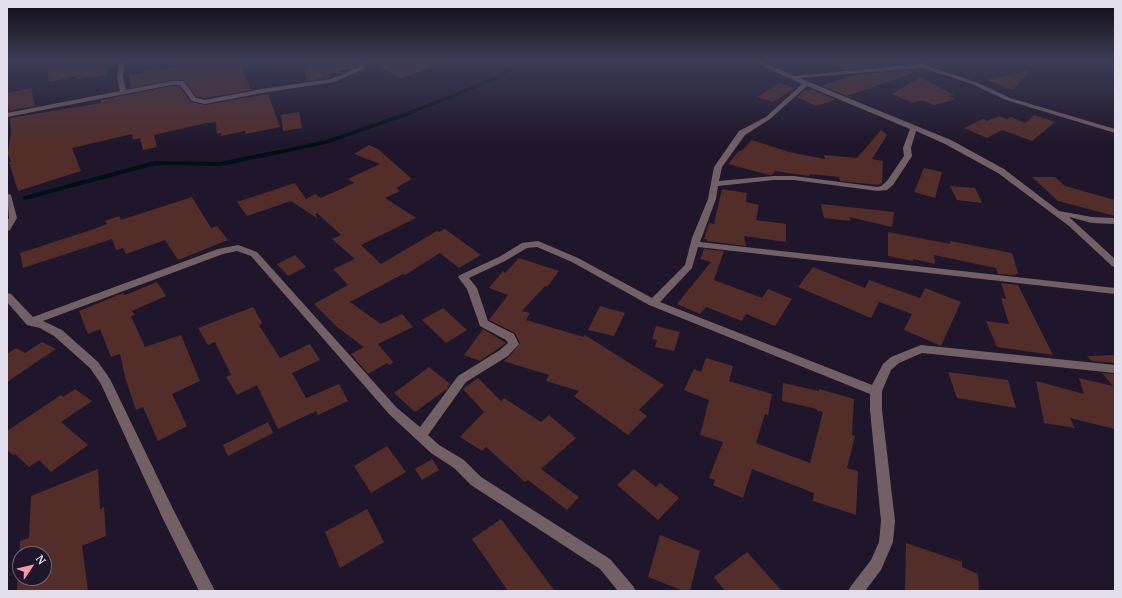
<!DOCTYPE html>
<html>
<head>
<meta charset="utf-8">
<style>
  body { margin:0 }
  #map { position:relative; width:1122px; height:598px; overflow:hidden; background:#1f162b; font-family:"PT Serif",serif }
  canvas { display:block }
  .frame { position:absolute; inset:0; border:8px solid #e3deec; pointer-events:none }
  .north { position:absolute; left:12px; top:546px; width:40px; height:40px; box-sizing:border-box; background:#1f162b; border:1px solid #6d6678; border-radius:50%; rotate:55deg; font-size:11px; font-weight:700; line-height:16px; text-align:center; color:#e3deec }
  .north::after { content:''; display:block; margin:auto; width:14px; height:18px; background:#f39aa9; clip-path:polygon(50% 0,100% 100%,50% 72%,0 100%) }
</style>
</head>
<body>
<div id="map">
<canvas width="1122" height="598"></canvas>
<div class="frame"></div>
<div class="north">N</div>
</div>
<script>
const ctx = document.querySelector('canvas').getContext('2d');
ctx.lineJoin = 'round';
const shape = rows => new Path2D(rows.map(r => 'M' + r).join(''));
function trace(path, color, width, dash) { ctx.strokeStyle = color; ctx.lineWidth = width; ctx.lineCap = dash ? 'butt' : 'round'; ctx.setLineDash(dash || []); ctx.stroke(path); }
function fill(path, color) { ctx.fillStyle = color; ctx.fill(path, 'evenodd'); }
trace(shape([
  [275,153,326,142,415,111,499,77,526,61]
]), '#000f16', 3.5);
trace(shape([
  [25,198,155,163,220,164,279,152]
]), '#000f16', 4);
fill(shape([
  [69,61,111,61,105,75,77,79,78,76,49,82,47,65],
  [176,61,222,61,225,65,231,64,231,61,239,61,251,90,205,98,197,97,185,81,182,80,171,80,131,88,129,75,180,66],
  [305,61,358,61,358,66,329,74,329,78,306,81],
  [367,61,444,61,444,63,401,78],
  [829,61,891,61,897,64,843,70],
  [908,70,914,73,847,96,822,86,852,75],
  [1030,70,1013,90,987,80],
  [920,77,954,95,949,96,956,99,934,105,922,100,913,103,892,94],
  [779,83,795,88,773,102,757,97],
  [171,86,179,86,191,102,205,105,268,94,280,127,246,134,245,131,221,136,221,133,217,134,216,122,206,123,154,135,157,147,143,150,140,138,133,140,132,134,72,148,81,171,18,191,9,162,11,162,8,153,11,132,10,118,101,103,101,100],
  [31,88,35,106,9,111,7,93],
  [811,89,836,100,816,106,797,97,802,92],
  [299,112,302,128,283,131,281,115],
  [1034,115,1055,122,1032,141,1002,130,987,138,964,128,983,119,987,121,999,116,1007,119,1011,117,1025,123],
  [881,130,887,135,872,159,883,161,882,183,878,185,840,181,839,177,810,174,809,176,775,171,772,175,769,175,728,164,739,151,741,151,752,140,789,152,825,159,824,155,857,158],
  [369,145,378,149,412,179,396,188,400,191,385,198,416,218,361,245,381,264,437,231,439,232,445,229,481,255,459,268,440,253,405,275,403,274,350,302,381,324,402,314,413,327,378,344,393,362,390,365,387,363,368,374,351,354,364,347,337,327,314,304,348,285,333,269,355,259,332,239,341,235,317,213,315,214,318,219,291,201,247,216,237,202,295,183,306,199,315,194,321,198,354,183,348,179,380,164,354,154],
  [924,168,942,172,935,198,914,192],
  [1032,177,1055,177,1065,186,1115,200,1115,216,1058,201],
  [950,186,975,188,982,203,957,200],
  [722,189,747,193,746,202,759,205,756,220,786,224,786,242,744,236,746,246,707,241,707,239,704,239,709,223,714,224],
  [192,197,211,228,217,226,228,240,178,260,165,240,126,254,123,248,116,250,112,239,23,268,20,253,94,229,107,224,105,221,119,216,121,220],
  [821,204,894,212,892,227,849,217,851,221,824,218],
  [888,232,950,244,950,241,1012,253,1018,273,1015,275,998,274,996,268,934,255,935,264,913,259,913,261,888,256],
  [704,249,724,251,714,280,762,298,768,289,792,299,775,326,746,314,742,321,706,307,700,314,677,304,711,262,700,259],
  [295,255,306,267,288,276,277,264],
  [519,258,559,271,547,287,545,286,522,311,530,313,526,320,584,337,585,335,664,385,639,410,647,416,628,435,574,396,579,391,546,381,549,375,503,361,509,357,520,343,515,333,489,320,508,295,489,288,503,271,505,273],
  [813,267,865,288,869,280,920,298,925,288,961,302,941,346,904,330,912,314,879,302,871,318,798,287],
  [157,282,166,296,132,311,135,315,131,316,145,347,181,335,200,381,172,394,187,426,158,441,143,407,136,410,125,377,120,354,111,357,100,329,88,334,79,311,123,293,125,295],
  [1001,283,1018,285,1053,355,997,347,986,321,1009,324,1001,298,1006,299],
  [600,306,625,313,614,336,588,330],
  [253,307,262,323,259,325,280,358,310,344,320,360,292,373,306,398,339,384,348,401,318,415,316,411,278,429,257,385,237,395,226,377,231,375,215,342,208,345,198,328],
  [443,308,467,330,446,343,422,320],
  [656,326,680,332,674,351,655,347,657,340,652,339],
  [483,329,506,343,480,361,464,355],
  [42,342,56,349,7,382,7,354,16,348,25,353],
  [1115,355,1115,363,1092,361,1087,356],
  [706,358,733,366,729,381,772,394,768,415,765,414,756,443,810,463,823,412,817,411,817,409,782,401,783,383,819,391,819,389,854,399,852,435,855,436,847,468,858,471,856,515,813,501,814,493,752,469,743,498,713,485,715,480,709,478,723,442,700,435,709,400,684,390,694,369,701,372],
  [429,367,450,384,447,389,415,412,394,393],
  [948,372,1008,380,1016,408,957,398],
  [1102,373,1115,374,1115,429,1070,418,1075,428,1044,423,1036,381,1084,394,1079,378,1113,386],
  [478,378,501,401,504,398,541,422,549,415,576,438,541,469,579,497,567,510,528,480,525,482,486,447,482,451,460,437,484,412,463,389],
  [75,389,92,401,61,422,88,445,51,472,39,460,29,467,15,454,13,455,7,450,7,431,61,395,63,397],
  [268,422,273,433,228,456,223,445],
  [387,446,406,472,371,493,354,466],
  [432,459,439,470,422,480,415,469],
  [98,469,100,509,104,507,106,536,82,546,88,591,17,591,20,541,29,538,31,496],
  [20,554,44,554,44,578,20,578],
  [634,469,656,487,660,483,679,498,658,520,617,485],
  [367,509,384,542,340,568,325,532],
  [501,519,555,591,508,591,472,539],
  [660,535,700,551,690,591,684,591,648,577],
  [906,543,962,562,962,567,978,574,979,591,905,591],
  [747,552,782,591,725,591,714,577]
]), '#532d2a');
fill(shape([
  [120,61,126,61,123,77,126,90,171,81,182,81,184,82,196,98,205,100,262,89,331,79,359,67,359,61,365,61,366,63,364,69,334,82,262,93,205,104,192,101,180,85,171,85,7,117,7,113,120,91,117,77,120,61],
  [223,61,229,61,230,63,225,64,223,61],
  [752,61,760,61,794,76,917,64,923,61,926,63,924,65,976,82,1010,98,1115,129,1115,133,1006,100,972,84,926,69,919,68,799,78,951,140,1004,169,1059,211,1092,217,1115,218,1115,224,1092,223,1069,217,1115,259,1115,267,1112,266,1069,226,998,173,945,144,916,131,911,148,912,156,893,185,887,190,878,191,794,180,774,180,718,186,716,199,700,242,1115,288,1115,294,698,247,692,268,660,302,872,385,883,364,891,357,921,345,1115,365,1115,373,922,353,899,363,891,370,882,391,882,410,895,521,893,542,881,570,865,591,848,591,851,586,871,560,879,542,881,521,870,410,870,394,649,305,572,262,537,247,527,248,505,261,469,278,477,288,488,321,514,334,519,344,508,356,466,382,428,435,439,445,464,460,481,477,610,559,633,586,636,591,618,591,600,569,471,485,454,468,431,453,389,414,251,256,237,251,223,254,43,321,62,330,98,362,110,379,173,509,215,591,199,591,163,519,101,384,90,368,54,336,40,328,27,325,7,302,7,293,11,294,33,317,218,249,238,245,241,246,257,252,397,408,420,427,458,376,500,350,508,343,506,340,480,326,467,289,458,277,460,275,499,257,522,243,538,241,578,258,652,298,685,265,692,238,708,199,714,167,739,131,766,117,802,84,752,61],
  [807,86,910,129,903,148,904,156,887,181,881,186,878,187,794,176,774,176,719,181,722,167,745,135,770,119,807,86],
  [7,193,11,195,17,218,10,230,7,231,7,221,9,218,7,193]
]), '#736065');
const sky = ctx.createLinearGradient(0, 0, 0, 145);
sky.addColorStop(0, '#110c18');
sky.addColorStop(0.42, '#3c3c55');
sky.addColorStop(1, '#3c3c5500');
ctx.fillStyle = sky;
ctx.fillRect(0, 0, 1122, 145);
</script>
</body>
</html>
